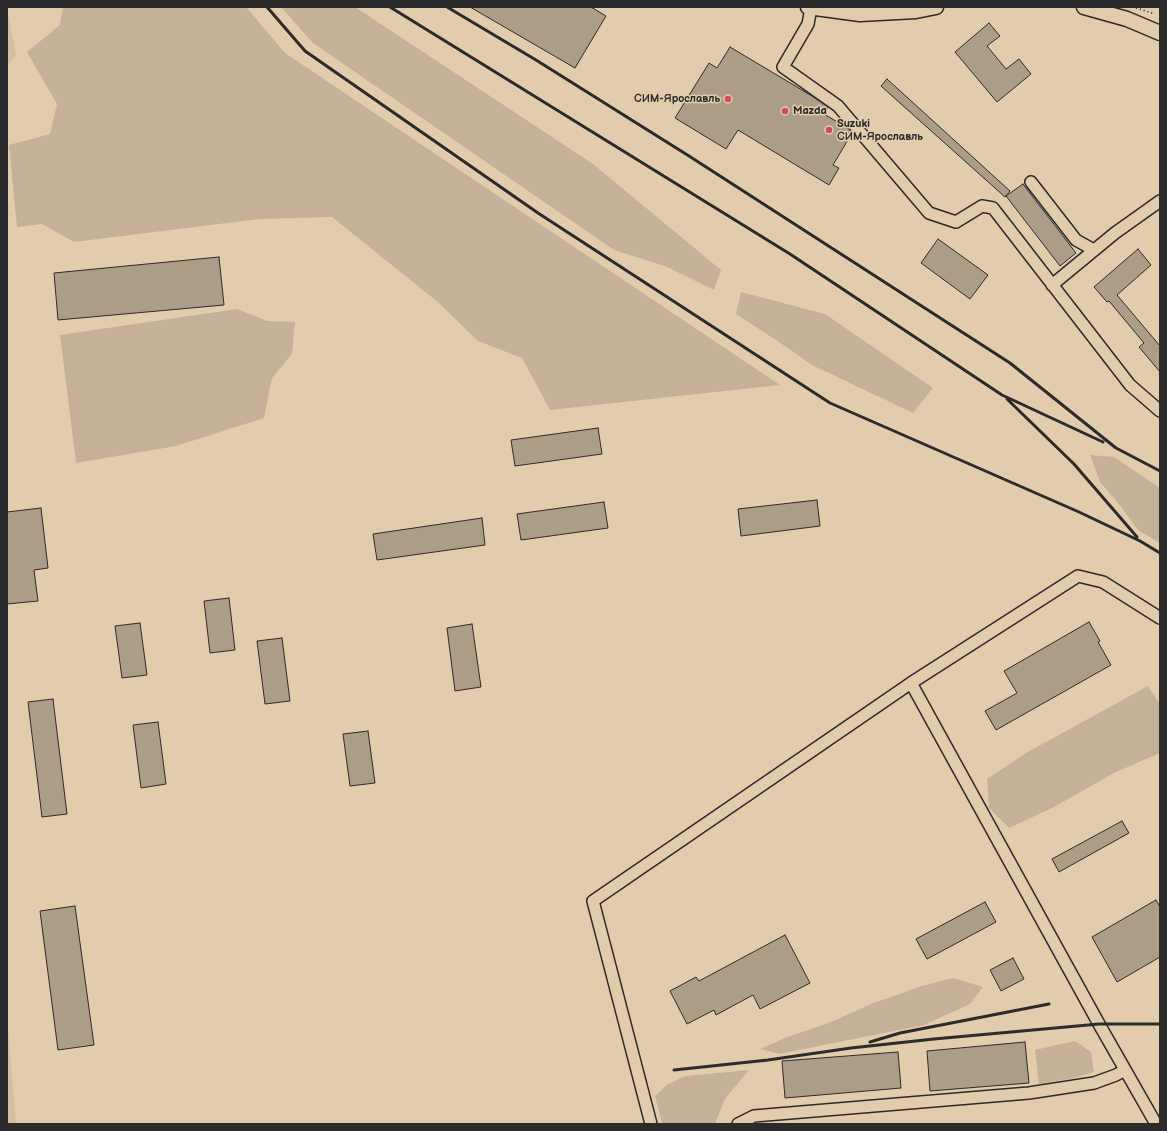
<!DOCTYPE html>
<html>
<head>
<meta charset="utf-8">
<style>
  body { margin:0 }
  #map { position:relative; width:1167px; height:1131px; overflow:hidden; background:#e3ccac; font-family:"Balsamiq Sans",sans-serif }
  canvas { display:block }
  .frame { position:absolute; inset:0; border:8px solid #2b2b2b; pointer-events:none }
</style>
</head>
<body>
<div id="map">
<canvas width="1167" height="1131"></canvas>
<div class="frame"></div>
</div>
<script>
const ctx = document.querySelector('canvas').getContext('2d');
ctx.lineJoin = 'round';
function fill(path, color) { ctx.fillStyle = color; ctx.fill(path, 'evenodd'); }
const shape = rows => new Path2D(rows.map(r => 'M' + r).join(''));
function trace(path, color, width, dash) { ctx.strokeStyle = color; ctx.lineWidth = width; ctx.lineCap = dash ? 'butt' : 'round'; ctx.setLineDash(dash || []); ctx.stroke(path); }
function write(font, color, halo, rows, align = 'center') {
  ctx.font = font + ' "Balsamiq Sans",sans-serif'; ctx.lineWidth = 3; ctx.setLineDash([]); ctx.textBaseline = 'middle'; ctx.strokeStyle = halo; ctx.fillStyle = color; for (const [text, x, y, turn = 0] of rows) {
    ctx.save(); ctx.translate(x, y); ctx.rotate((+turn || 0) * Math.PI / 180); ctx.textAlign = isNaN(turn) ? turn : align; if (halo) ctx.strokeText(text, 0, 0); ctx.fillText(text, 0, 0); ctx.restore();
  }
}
fill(shape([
  [7,7,16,55,7,66],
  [7,1018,16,1124,7,1124]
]), '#d3bea1');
fill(shape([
  [63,7,246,7,285,53,780,385,550,410,522,358,478,341,439,303,332,217,259,219,74,242,42,224,17,227,9,145,50,134,57,104,27,52,60,25],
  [281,7,355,7,593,164,721,270,714,290,665,266,614,250,313,43],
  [741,292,825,314,933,388,913,413,812,365,779,342,736,314],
  [237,309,267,321,295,322,292,354,272,378,264,418,176,446,76,463,60,335],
  [1090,455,1114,457,1160,488,1160,543,1138,530,1122,508,1100,482],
  [1148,686,1160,704,1160,753,1116,772,1054,807,1009,828,989,808,987,779,1026,753],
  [953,978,983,987,970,1004,924,1025,779,1054,760,1049,785,1038,831,1022,871,1004,922,986],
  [1075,1041,1091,1052,1094,1072,1074,1078,1039,1084,1035,1050],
  [749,1070,725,1099,715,1124,662,1124,655,1096,668,1084,686,1076]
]), '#c5b197');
const building = shape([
  [470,7,591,7,606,16,575,68,470,7],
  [989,23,1000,36,987,46,1006,69,1019,59,1031,74,997,102,955,52,989,23],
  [730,47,812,96,828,107,824,114,849,129,852,133,833,165,839,168,829,185,738,130,726,149,675,118,709,63,717,68,730,47],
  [887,79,1010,191,1005,197,881,86,887,79],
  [1023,184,1076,253,1060,266,1006,196,1023,184],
  [938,239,988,275,970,299,921,263,938,239],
  [1138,249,1151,265,1117,295,1160,346,1160,372,1139,347,1144,343,1109,301,1107,302,1094,287,1138,249],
  [219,257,224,305,58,320,54,273,219,257],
  [598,428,602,454,515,466,511,440,598,428],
  [817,500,820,526,741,536,738,509,817,500],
  [604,502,608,528,521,540,517,514,604,502],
  [41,508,48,568,34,570,38,601,7,604,7,512,41,508],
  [482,518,485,545,377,560,373,534,482,518],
  [229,598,235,650,210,653,204,601,229,598],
  [1089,622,1100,641,1098,642,1111,665,996,730,985,711,1017,693,1004,671,1089,622],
  [140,623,147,675,122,678,115,626,140,623],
  [472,624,481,687,455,691,447,628,472,624],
  [282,638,290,701,265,704,257,641,282,638],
  [53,699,67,814,42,817,28,702,53,699],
  [158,722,166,784,141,788,133,725,158,722],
  [368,731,375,783,350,786,343,734,368,731],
  [1122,821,1129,833,1059,872,1052,859,1122,821],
  [1156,900,1160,907,1160,957,1117,982,1092,937,1156,900],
  [985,902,996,922,927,959,916,939,985,902],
  [75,906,94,1045,58,1050,40,911,75,906],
  [785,935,810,983,760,1009,753,995,716,1015,714,1010,687,1024,670,991,696,977,699,981,785,935],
  [1013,958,1024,979,1001,991,990,970,1013,958],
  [1025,1042,1029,1083,930,1091,927,1051,1025,1042],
  [898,1052,901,1088,785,1098,782,1061,898,1052]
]);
fill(building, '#ad9d86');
trace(building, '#2b2b2b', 1);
const minor = shape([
  [811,8,808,24,783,67,838,106,929,213,956,222,982,206,993,208,1130,385,1160,411],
  [1031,182,1076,240,1094,250],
  [1052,285,1115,233,1160,201],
  [911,683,1099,1024,1156,1124],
  [651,1124,593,901,911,683,1078,576,1103,582,1160,618],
  [738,1124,754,1116,1029,1093,1094,1083,1116,1075,1125,1070]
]);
const major = shape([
  [808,7,860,14,916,11,936,7],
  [1084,7,1127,19,1160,33]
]);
trace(minor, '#2b2b2b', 14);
trace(major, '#2b2b2b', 17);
trace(shape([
  [1136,8,1155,14]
]), '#2b2b2b', 2, [1, 3]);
trace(minor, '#e3ccac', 11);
trace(major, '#e3ccac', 14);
trace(shape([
  [267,7,305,51,538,213,830,403,1079,512,1140,541,1160,553],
  [390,7,790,254,1002,395,1103,442],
  [447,7,536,60,689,156,1010,363,1116,448,1160,471],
  [1007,399,1074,464,1137,537],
  [870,1042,900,1033,1049,1004],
  [674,1070,768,1060,851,1048,934,1039,1099,1024,1160,1024]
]), '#2b2b2b', 3);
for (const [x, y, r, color] of [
  [728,99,4,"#d1495b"],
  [785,111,4,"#d1495b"],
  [829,130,4,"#d1495b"]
]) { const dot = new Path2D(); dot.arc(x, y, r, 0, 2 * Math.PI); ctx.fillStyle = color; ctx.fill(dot); trace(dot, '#e3ccac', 1.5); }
write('bold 11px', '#2b2b2b', '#e3ccac', [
  ["СИМ-Ярославль",720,99,"right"],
  ["Mazda",793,111],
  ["Suzuki",837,124],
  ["СИМ-Ярославль",837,137]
], 'left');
</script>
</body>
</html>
